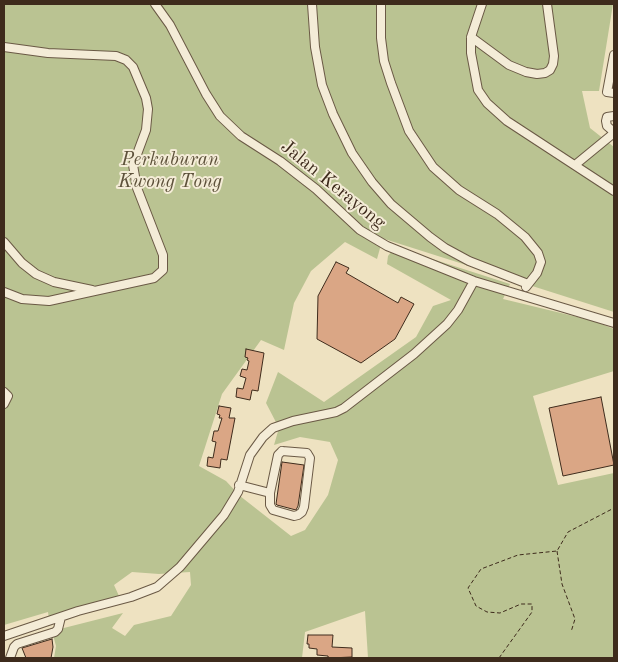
<!DOCTYPE html>
<html>
<head>
<meta charset="utf-8">
<style>
  body { margin:0 }
  #map { position:relative; width:618px; height:662px; overflow:hidden; background:#eee2c1; font-family:"Old Standard TT",serif }
  canvas { display:block }
  .frame { position:absolute; inset:0; border:5px solid #3e2b1c; pointer-events:none }
</style>
</head>
<body>
<div id="map">
<canvas width="618" height="662"></canvas>
<div class="frame"></div>
</div>
<script>
const ctx = document.querySelector('canvas').getContext('2d');
ctx.lineJoin = 'round';
function fill(path, color) { ctx.fillStyle = color; ctx.fill(path, 'evenodd'); }
const shape = rows => new Path2D(rows.map(r => 'M' + r).join(''));
function trace(path, color, width, dash) { ctx.strokeStyle = color; ctx.lineWidth = width; ctx.lineCap = dash ? 'butt' : 'round'; ctx.setLineDash(dash || []); ctx.stroke(path); }
function write(font, color, halo, rows, align = 'center') {
  ctx.font = font + ' "Old Standard TT",serif'; ctx.lineWidth = 4; ctx.setLineDash([]); ctx.textBaseline = 'middle'; ctx.strokeStyle = halo; ctx.fillStyle = color; for (const [text, x, y, turn = 0] of rows) {
    ctx.save(); ctx.translate(x, y); ctx.rotate((+turn || 0) * Math.PI / 180); ctx.textAlign = isNaN(turn) ? turn : align; if (halo) ctx.strokeText(text, 0, 0); ctx.fillText(text, 0, 0); ctx.restore();
  }
}
fill(shape([
  [4,4,613,4,599,91,582,91,590,128,614,147,614,312,375,236,382,241,377,259,345,242,311,271,294,303,284,350,261,340,222,394,199,466,226,481,240,496,291,536,305,530,328,495,338,460,330,442,300,437,274,445,279,428,266,403,278,372,324,402,416,337,433,306,451,300,387,264,388,256,395,247,510,284,503,299,594,321,614,329,614,371,533,396,558,485,614,473,614,658,368,658,365,611,305,632,302,658,54,658,56,646,52,631,123,613,112,628,125,636,134,625,171,616,191,585,190,572,159,574,132,572,114,585,119,596,49,619,48,612,4,625]
]), '#bac392');
const building = shape([
  [336,262,349,268,346,273,398,303,401,297,414,304,395,339,361,363,317,339,318,296,336,262],
  [246,349,264,353,258,391,252,390,250,400,236,397,237,388,243,389,246,378,240,376,242,369,247,370,249,361,247,360,248,358,245,357,246,349],
  [601,397,614,465,563,476,549,408,601,397],
  [219,406,231,408,229,418,235,418,227,460,221,459,220,468,207,466,208,457,213,458,216,442,212,441,214,431,218,431,222,418,219,418,220,415,217,414,219,406],
  [282,462,304,465,298,506,296,510,277,505,276,504,282,462],
  [308,635,333,635,332,647,352,648,352,657,330,658,328,657,328,656,317,655,317,649,309,648,309,644,307,644,308,635],
  [52,639,53,647,51,658,26,658,22,648,52,639]
]);
fill(building, '#daa685');
trace(building, '#3e2b1c', 1);
const minor = shape([
  [155,4,170,25,206,94,220,116,241,136,280,161,316,189,360,230,387,246,474,281,614,323],
  [312,4,315,47,322,85,333,114,352,153,372,182,391,204,430,237,445,248,469,261,528,284],
  [381,4,381,38,384,61,391,83,409,131,433,167,459,190,497,214,525,237,538,253,541,262,537,273,526,287],
  [482,4,471,37,471,53,478,90,487,103,507,121,614,191],
  [471,37,509,65,526,72,537,74,545,73,550,70,553,64,554,56,547,4],
  [4,47,48,53,116,56,126,60,133,67,146,98,148,109,146,130,133,165,137,188,163,255,163,270,154,278,49,301,22,299,4,292],
  [614,55,607,92,614,93],
  [614,116,607,117,606,121,607,126,614,132],
  [575,165,614,133],
  [4,242,22,263,36,274,54,282,92,290],
  [4,392,8,396,4,404],
  [282,451,307,453,310,458,304,507,302,512,298,515,294,516,273,510,270,505,270,493,278,455,282,451],
  [239,485,270,493],
  [4,636,78,611,131,597,157,587,180,567,224,515,238,492,250,455,263,437,273,428,293,421,336,412,344,408,414,354,447,324,458,310,474,281],
  [10,658,14,647,17,644,55,632,58,629,61,617]
]);
trace(minor, '#6a5945', 10);
trace(shape([
  [557,551,562,584,575,619,571,632],
  [499,658,532,612,532,604,521,604,500,613,487,612,476,606,468,588,481,569,518,555,557,551,568,532,614,508]
]), '#3e2b1c', 1, [4, 2.5]);
trace(minor, '#f4ecd7', 8);
write('italic 19px', '#5d513a', '#f4ecd7', [
  ["Perkuburan",170,160],
  ["Kwong Tong",170,182]
]);
write('19px', '#3e2b1c', '#f4ecd7', [
  ["Jalan Kerayong",333,185,39]
]);
</script>
</body>
</html>
